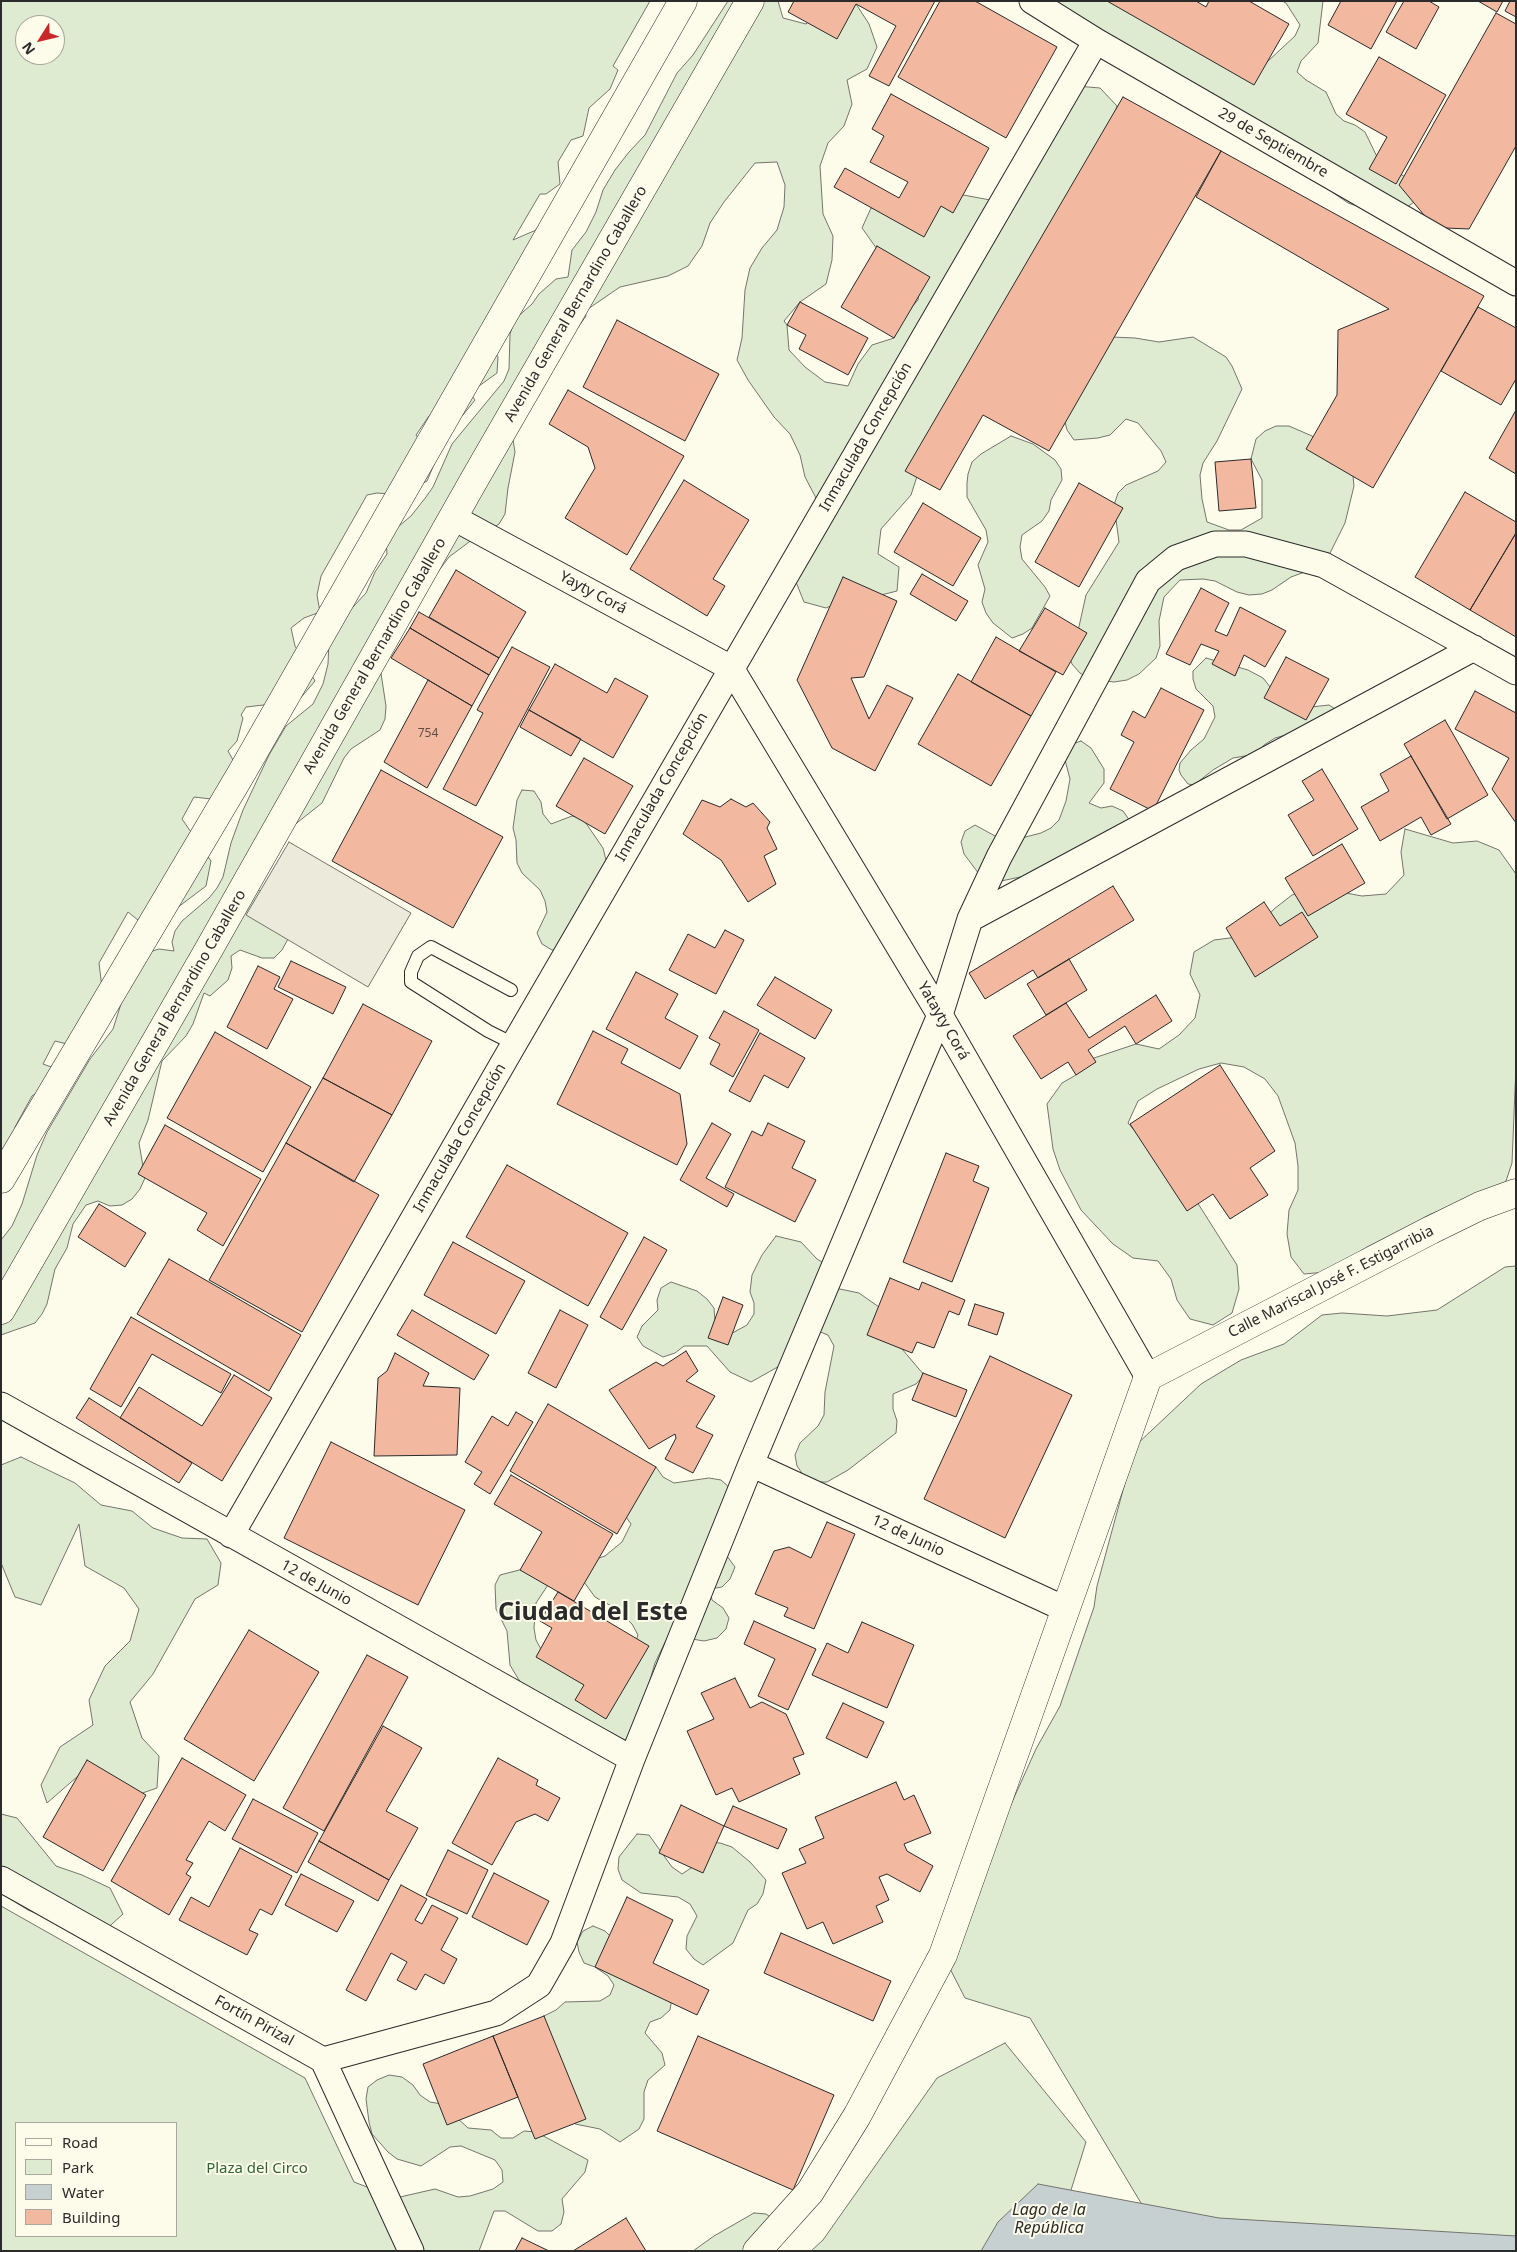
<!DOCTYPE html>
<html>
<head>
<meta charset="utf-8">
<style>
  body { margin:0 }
  #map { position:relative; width:1517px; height:2252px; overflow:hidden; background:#fdfbea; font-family:"Noto Sans",sans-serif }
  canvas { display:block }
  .frame { position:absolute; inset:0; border:2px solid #2b2b2b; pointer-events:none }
  .legend { position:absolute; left:15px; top:2122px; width:162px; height:115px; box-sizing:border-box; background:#fdfbea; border:1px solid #a9a89e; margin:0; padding:6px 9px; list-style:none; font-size:15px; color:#2b2b2b }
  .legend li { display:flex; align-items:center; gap:10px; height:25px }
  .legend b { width:25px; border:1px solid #a9a89e }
  .north { position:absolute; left:15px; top:15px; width:50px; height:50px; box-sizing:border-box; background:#fdfbea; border:1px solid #a9a89e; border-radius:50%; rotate:234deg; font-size:14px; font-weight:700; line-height:20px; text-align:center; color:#2b2b2b }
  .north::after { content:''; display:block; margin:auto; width:18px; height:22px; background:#c62828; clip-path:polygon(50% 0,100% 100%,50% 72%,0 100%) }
</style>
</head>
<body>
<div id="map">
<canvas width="1517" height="2252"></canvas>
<div class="frame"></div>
<ul class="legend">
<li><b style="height:6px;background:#fdfbea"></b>Road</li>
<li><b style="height:14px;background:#deebd1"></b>Park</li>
<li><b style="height:14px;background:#c7d0d0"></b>Water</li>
<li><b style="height:14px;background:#f2b8a0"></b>Building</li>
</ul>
<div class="north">N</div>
</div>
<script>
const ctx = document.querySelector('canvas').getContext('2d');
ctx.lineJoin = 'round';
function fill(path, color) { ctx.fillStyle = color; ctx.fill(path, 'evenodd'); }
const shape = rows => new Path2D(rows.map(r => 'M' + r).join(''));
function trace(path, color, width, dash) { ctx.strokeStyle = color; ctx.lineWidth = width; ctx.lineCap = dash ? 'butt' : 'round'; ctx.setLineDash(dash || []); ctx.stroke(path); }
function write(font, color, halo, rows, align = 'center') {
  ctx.font = font + ' "Noto Sans",sans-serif'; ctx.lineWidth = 4; ctx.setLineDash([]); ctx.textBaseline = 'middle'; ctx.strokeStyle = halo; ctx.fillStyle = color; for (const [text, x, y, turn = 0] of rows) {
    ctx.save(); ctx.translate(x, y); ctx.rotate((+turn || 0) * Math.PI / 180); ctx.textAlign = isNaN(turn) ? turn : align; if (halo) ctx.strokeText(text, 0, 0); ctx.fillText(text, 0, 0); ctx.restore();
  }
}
const green = shape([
  [1,1,650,1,613,66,618,70,610,89,589,108,583,136,571,140,558,162,560,184,546,194,540,194,513,240,536,230,537,257,483,330,498,357,497,373,479,386,460,379,475,400,463,415,429,416,416,435,435,462,427,481,402,495,377,493,367,495,321,576,317,595,320,612,304,618,291,628,295,646,315,681,298,701,246,707,241,715,243,718,237,741,228,751,241,774,236,802,194,797,182,819,211,861,206,886,149,929,128,912,99,963,106,1021,79,1047,55,1041,43,1064,57,1069,46,1087,32,1096,15,1127,13,1176,1,1182,1,1],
  [25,25,55,25,55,55,25,55,25,25],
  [728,1,778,1,783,18,806,24,823,9,856,4,869,24,877,47,867,69,847,80,852,104,844,126,828,143,820,166,823,214,833,236,832,260,826,284,800,302,784,321,787,325,789,350,805,367,825,382,848,386,858,364,872,345,894,338,902,318,918,300,922,277,882,256,862,228,871,208,958,194,1001,202,1076,86,1100,88,1117,106,1111,129,995,318,919,470,911,495,881,529,878,554,899,567,897,591,873,597,847,599,826,608,804,602,796,582,821,518,815,496,805,477,800,455,790,434,774,417,748,380,737,360,742,338,745,290,750,268,762,248,777,230,784,207,785,185,777,162,755,163,724,202,710,223,702,246,688,266,668,276,620,287,585,311,586,316,565,346,513,440,515,452,508,488,505,514,499,524,469,542,449,557,434,577,380,667,386,706,385,719,380,730,351,749,344,758,322,803,293,826,256,888,266,896,288,939,282,950,274,958,262,958,240,950,231,956,232,968,228,980,210,996,204,993,193,1024,186,1036,162,1061,148,1120,139,1143,145,1178,140,1189,132,1199,122,1205,110,1206,98,1201,86,1205,73,1224,67,1248,55,1269,47,1304,42,1314,35,1323,1,1335,1,1240,12,1226,22,1204,37,1155,47,1132,90,1059,113,1029,128,982,146,953,159,949,174,951,172,942,175,931,182,921,209,898,217,888,223,877,231,843,243,810,269,755,286,726,313,704,323,684,328,664,329,641,340,621,366,593,375,572,387,554,386,542,393,531,411,516,426,497,433,487,452,444,504,381,509,369,510,334,515,319,532,304,539,294,556,279,568,277,572,250,586,232,596,212,603,190,615,170,629,152,645,135,677,73,693,55,728,1],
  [1042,1,1124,1,1257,68,1267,62,1295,36,1300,25,1286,3,1282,1,1323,1,1318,43,1301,61,1297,72,1306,80,1326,92,1336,114,1344,121,1355,125,1365,132,1379,161,1410,180,1417,200,1407,207,1360,207,1348,203,1318,182,1285,165,1244,137,1220,127,1179,103,1042,1],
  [1111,337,1135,338,1159,342,1193,337,1226,357,1232,366,1242,389,1217,441,1203,463,1200,475,1202,499,1207,522,1229,530,1241,530,1262,518,1262,480,1251,459,1256,439,1265,431,1276,426,1289,426,1312,436,1353,476,1354,486,1345,523,1324,565,1291,577,1272,590,1262,594,1249,595,1237,592,1215,581,1203,579,1180,580,1164,597,1159,621,1160,646,1156,658,1139,674,1127,680,1114,682,1090,679,1080,673,1072,664,1067,652,1078,631,1086,595,1119,542,1114,505,1118,493,1126,485,1158,471,1166,462,1161,451,1138,423,1126,419,1110,435,1098,438,1074,440,1067,430,1064,418,1111,337],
  [1011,436,1033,444,1055,460,1061,469,1062,480,1051,500,1049,511,1042,521,1022,535,1020,547,1022,559,1045,587,1050,596,1032,628,1023,634,1012,638,993,623,986,613,982,602,985,589,978,565,988,542,986,530,967,497,967,483,968,474,972,462,981,454,1011,436],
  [1206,658,1248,670,1263,678,1271,688,1311,707,1329,705,1340,712,1286,735,1275,738,1264,745,1257,754,1233,758,1213,770,1194,785,1188,784,1181,775,1179,770,1180,763,1191,750,1204,739,1215,717,1213,706,1196,689,1193,679,1193,671,1206,658],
  [1081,741,1091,748,1104,769,1104,783,1089,803,1101,808,1112,806,1123,811,1130,821,1025,876,1001,881,979,874,964,854,961,842,965,831,975,825,1006,842,1041,833,1051,828,1059,820,1066,801,1070,779,1064,756,1070,745,1081,741],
  [522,790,534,791,541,802,543,814,551,824,572,816,583,819,603,848,606,860,564,950,552,950,542,944,537,933,547,912,545,901,540,890,522,873,517,863,516,840,513,828,517,800,522,790],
  [1405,829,1453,843,1477,841,1499,850,1516,874,1516,1065,1512,1163,1504,1187,1431,1214,1367,1247,1326,1272,1304,1274,1291,1257,1287,1234,1289,1210,1298,1190,1298,1166,1295,1143,1278,1096,1265,1079,1244,1067,1221,1063,1199,1069,1157,1089,1138,1101,1128,1123,1197,1202,1237,1265,1239,1289,1232,1313,1213,1325,1190,1319,1177,1300,1171,1279,1158,1261,1133,1258,1113,1244,1081,1210,1060,1170,1053,1149,1047,1104,1062,1083,1076,1075,1091,1059,1136,1044,1159,1049,1179,1035,1195,1018,1200,995,1190,974,1194,952,1214,940,1238,937,1258,927,1274,909,1292,895,1314,887,1362,896,1386,894,1404,875,1401,852,1405,829],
  [776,1236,801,1242,817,1259,827,1265,835,1288,859,1293,879,1307,902,1349,924,1375,916,1384,893,1394,893,1409,897,1421,896,1433,848,1470,827,1482,814,1482,804,1476,797,1466,795,1455,800,1443,818,1426,824,1415,825,1392,834,1346,828,1335,818,1331,783,1364,751,1382,730,1372,707,1346,684,1346,675,1353,663,1357,643,1346,637,1337,642,1326,658,1310,657,1300,661,1288,671,1282,697,1291,707,1299,714,1308,715,1321,727,1336,747,1325,754,1314,754,1303,750,1292,752,1275,762,1255,776,1236],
  [1516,1266,1516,2251,1180,2251,1168,2248,1030,2018,965,1998,943,1955,1036,1749,1060,1706,1094,1607,1097,1586,1135,1446,1201,1384,1241,1360,1284,1344,1322,1315,1342,1313,1387,1316,1437,1310,1505,1267,1516,1266],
  [21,1457,75,1483,101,1505,132,1511,153,1528,182,1538,207,1539,221,1563,218,1585,195,1599,153,1674,130,1702,142,1738,159,1756,157,1788,128,1798,85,1770,47,1803,41,1785,60,1747,93,1725,89,1700,105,1666,130,1641,139,1609,124,1588,85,1566,79,1524,41,1605,15,1597,1,1563,1,1465,21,1457],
  [656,1467,663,1477,674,1483,709,1478,721,1480,730,1488,713,1537,735,1567,730,1579,722,1587,710,1589,712,1600,723,1608,729,1618,726,1629,717,1638,704,1641,692,1639,671,1630,655,1663,634,1734,625,1740,522,1685,510,1665,507,1631,496,1609,495,1585,500,1575,531,1567,550,1582,536,1603,534,1628,536,1640,542,1651,584,1685,634,1647,638,1635,632,1624,615,1608,595,1597,581,1578,593,1560,605,1556,622,1542,631,1524,617,1504,656,1467],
  [1,1814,17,1818,56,1866,82,1875,110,1888,123,1914,90,1944,45,1917,28,1910,1,1893,1,1814],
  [637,1834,649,1835,672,1867,682,1874,691,1868,699,1860,708,1842,720,1843,732,1847,750,1862,766,1880,763,1894,757,1904,748,1910,733,1943,703,1965,694,1959,686,1949,687,1936,697,1916,690,1904,678,1897,641,1893,622,1880,618,1869,619,1857,637,1834],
  [1,1906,305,2078,354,2182,367,2187,378,2194,389,2198,400,2197,435,2189,458,2197,470,2196,493,2189,503,2182,502,2170,495,2160,461,2146,450,2147,421,2166,397,2159,388,2152,372,2134,369,2122,366,2099,368,2087,377,2080,389,2075,402,2077,413,2085,420,2095,430,2102,442,2104,468,2128,491,2130,501,2138,513,2138,524,2131,536,2132,588,2160,585,2172,562,2199,564,2212,561,2224,552,2231,538,2231,505,2211,494,2211,479,2251,1,2251,1,1906],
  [16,2123,176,2123,176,2236,16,2236,16,2123],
  [593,1926,605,1931,672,1998,670,2010,661,2018,650,2022,645,2033,662,2053,665,2065,648,2080,644,2092,644,2119,639,2129,620,2142,600,2129,575,2124,569,2114,544,2027,544,2016,556,2010,565,2002,600,2001,610,1995,614,1985,608,1976,595,1967,584,1963,579,1952,577,1942,583,1931,593,1926],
  [1005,2043,1086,2142,1052,2251,811,2251,823,2240,937,2078,1005,2043],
  [754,2213,766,2214,776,2221,772,2251,693,2251,714,2236,754,2213]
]);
fill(green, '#deebd1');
trace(green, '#74746e', 1);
const parking = shape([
  [289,842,411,913,368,987,246,915,289,842]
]);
fill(parking, '#eceadb');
trace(parking, '#74746e', 1);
const water = shape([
  [1038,2184,1219,2218,1516,2236,1516,2251,981,2251,998,2222,1038,2184]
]);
fill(water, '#c7d0d0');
trace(water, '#74746e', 1);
const building = shape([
  [794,1,935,1,889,86,869,76,896,26,856,4,837,39,788,12,794,1],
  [940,1,975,1,1057,47,1006,138,898,77,940,1],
  [1107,1,1196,1,1206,7,1209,1,1249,1,1289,24,1254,85,1107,1],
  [1341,1,1397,1,1371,49,1328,25,1341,1],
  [1404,1,1429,1,1439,7,1416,49,1386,32,1404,1],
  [1478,1,1503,1,1497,12,1478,1],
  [1510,1,1516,1,1516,17,1505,11,1510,1],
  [1496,13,1516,24,1516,146,1469,229,1446,228,1429,221,1399,185,1496,13],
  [1379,57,1446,95,1396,184,1369,169,1387,137,1346,114,1379,57],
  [891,94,989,148,953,213,941,206,924,237,834,187,845,168,899,198,908,182,870,162,884,136,872,129,891,94],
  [1123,97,1221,151,1049,451,983,415,940,490,905,471,1123,97],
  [1221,151,1484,296,1373,488,1306,449,1337,395,1338,330,1389,309,1196,197,1221,151],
  [877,246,930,277,894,338,841,307,877,246],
  [800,302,868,338,848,375,799,349,806,335,787,325,800,302],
  [1478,307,1516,328,1516,379,1501,405,1441,371,1478,307],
  [617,320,719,374,685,441,583,387,617,320],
  [568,390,684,456,627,555,565,518,595,468,588,447,549,424,568,390],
  [1516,410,1516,474,1489,458,1516,410],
  [1251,459,1256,508,1219,511,1215,462,1251,459],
  [684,480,749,520,713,579,725,586,707,616,630,569,684,480],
  [1079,483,1123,508,1079,587,1035,562,1079,483],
  [1465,492,1516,522,1516,533,1470,610,1415,577,1465,492],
  [923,503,981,538,953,586,894,552,923,503],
  [1516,533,1516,637,1470,610,1516,533],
  [456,570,526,612,499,658,429,617,456,570],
  [922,574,968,601,956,621,910,594,922,574],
  [843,577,897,601,864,677,851,678,869,719,887,685,913,698,875,771,832,748,797,680,843,577],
  [1201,588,1229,603,1215,631,1227,636,1240,607,1286,631,1265,667,1244,655,1235,676,1212,664,1219,651,1201,644,1190,665,1166,654,1201,588],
  [1045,608,1087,633,1063,675,1019,651,1045,608],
  [419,612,499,658,489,675,410,628,419,612],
  [410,628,489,675,472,706,391,658,410,628],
  [996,637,1056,672,1031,716,971,682,996,637],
  [512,647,550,667,476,806,443,789,483,713,477,710,512,647],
  [1286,657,1329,679,1306,720,1264,698,1286,657],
  [555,664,607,693,615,678,648,696,613,758,529,710,555,664],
  [958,674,1031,716,991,786,918,744,958,674],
  [428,680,472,706,427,788,384,762,428,680],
  [1161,688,1204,710,1153,811,1110,789,1134,742,1121,735,1133,711,1145,718,1161,688],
  [1475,691,1516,713,1516,823,1492,789,1509,758,1455,729,1475,691],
  [529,710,581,739,571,756,520,727,529,710],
  [1445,720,1488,795,1447,819,1404,744,1445,720],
  [1411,756,1451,824,1431,835,1421,817,1380,841,1361,807,1389,791,1380,774,1411,756],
  [584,758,633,786,605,834,556,806,584,758],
  [1322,769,1358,829,1313,856,1288,815,1314,800,1302,781,1322,769],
  [381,770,503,837,453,928,332,861,381,770],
  [731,799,746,807,753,803,770,822,767,828,777,849,764,856,776,884,748,902,721,860,683,834,702,800,720,807,731,799],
  [1342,844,1365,883,1308,916,1285,878,1342,844],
  [1113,886,1134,920,1038,978,1033,970,985,999,969,973,1113,886],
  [1264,902,1280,926,1302,912,1318,937,1255,977,1226,928,1264,902],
  [725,930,744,940,716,994,669,970,688,934,715,948,725,930],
  [1069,959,1087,990,1046,1015,1027,984,1069,959],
  [291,961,346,987,333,1014,278,987,291,961],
  [258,966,280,977,274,989,293,999,267,1049,227,1027,258,966],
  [636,972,678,994,665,1018,698,1036,680,1069,606,1029,636,972],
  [775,977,832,1010,815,1039,757,1005,775,977],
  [1156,995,1172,1021,1136,1044,1125,1026,1088,1050,1096,1062,1076,1075,1068,1062,1041,1079,1013,1036,1066,1003,1089,1038,1156,995],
  [363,1004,432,1041,392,1115,323,1078,363,1004],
  [724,1011,759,1030,733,1077,710,1064,720,1044,709,1038,724,1011],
  [593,1031,628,1049,621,1063,680,1094,687,1144,677,1165,557,1104,593,1031],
  [215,1032,311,1087,263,1172,167,1118,215,1032],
  [760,1033,805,1058,788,1088,764,1075,750,1102,729,1091,760,1033],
  [1220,1065,1275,1151,1250,1168,1268,1195,1230,1219,1213,1194,1187,1211,1130,1124,1220,1065],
  [323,1078,392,1115,354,1182,286,1143,323,1078],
  [712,1123,731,1134,706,1178,734,1194,727,1207,680,1180,712,1123],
  [768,1123,805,1141,792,1168,816,1180,795,1222,725,1187,752,1131,762,1136,768,1123],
  [165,1125,261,1179,223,1246,197,1230,207,1213,138,1174,165,1125],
  [286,1143,379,1195,302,1332,209,1280,286,1143],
  [946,1153,979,1166,973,1181,989,1188,952,1282,903,1262,946,1153],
  [507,1165,628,1233,588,1306,466,1237,507,1165],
  [99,1204,146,1233,125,1267,78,1237,99,1204],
  [644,1237,667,1250,622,1330,600,1317,644,1237],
  [453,1242,525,1281,496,1334,424,1295,453,1242],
  [169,1259,301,1335,269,1391,137,1314,169,1259],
  [890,1278,919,1290,922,1282,965,1300,959,1315,949,1311,934,1348,917,1342,912,1353,867,1335,890,1278],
  [723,1297,743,1305,728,1345,708,1338,723,1297],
  [975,1304,1004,1313,997,1335,968,1325,975,1304],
  [412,1310,489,1355,474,1380,397,1335,412,1310],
  [560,1310,588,1325,556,1388,528,1373,560,1310],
  [131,1317,231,1374,221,1393,152,1354,121,1407,90,1389,131,1317],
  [686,1351,698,1371,686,1381,715,1396,696,1427,713,1435,693,1473,665,1459,676,1438,675,1434,649,1449,609,1390,656,1362,663,1366,686,1351],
  [395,1353,429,1373,423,1386,460,1388,457,1455,374,1456,378,1378,387,1371,395,1353],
  [990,1356,1072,1395,1005,1538,924,1499,990,1356],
  [923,1373,967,1390,956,1417,912,1400,923,1373],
  [234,1375,272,1398,222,1481,120,1418,139,1387,202,1426,234,1375],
  [89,1398,192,1463,179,1483,76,1418,89,1398],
  [548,1404,656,1467,617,1534,510,1471,548,1404],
  [516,1412,533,1422,490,1494,474,1484,482,1472,465,1462,492,1416,508,1426,516,1412],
  [331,1442,465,1510,418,1605,284,1538,331,1442],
  [511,1475,613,1534,574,1601,520,1570,542,1532,494,1504,511,1475],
  [827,1522,855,1534,814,1629,784,1616,788,1608,755,1594,774,1551,789,1547,811,1558,827,1522],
  [558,1592,649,1646,606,1719,575,1700,584,1685,536,1657,552,1628,540,1621,558,1592],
  [754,1621,816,1649,788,1710,758,1696,775,1659,744,1644,754,1621],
  [862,1622,914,1645,887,1708,812,1675,827,1643,848,1653,862,1622],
  [249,1630,319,1672,254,1781,184,1739,249,1630],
  [367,1655,408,1677,324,1831,283,1808,367,1655],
  [735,1678,750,1708,762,1702,786,1714,804,1754,793,1758,800,1774,739,1802,732,1788,716,1795,687,1731,714,1719,701,1693,735,1678],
  [843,1703,884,1722,867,1758,826,1738,843,1703],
  [383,1726,422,1748,386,1811,418,1828,389,1880,319,1841,383,1726],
  [182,1758,246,1795,225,1831,209,1821,186,1860,193,1863,186,1874,191,1877,169,1915,111,1881,182,1758],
  [498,1758,538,1780,536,1785,560,1798,548,1821,535,1814,516,1822,492,1865,452,1843,498,1758],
  [87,1760,146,1795,103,1871,43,1837,87,1760],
  [896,1782,904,1800,914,1795,931,1833,904,1844,907,1851,933,1866,920,1892,887,1874,879,1877,889,1900,876,1906,883,1922,833,1944,823,1922,807,1929,782,1873,806,1863,799,1849,824,1838,815,1817,896,1782],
  [253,1799,318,1833,297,1873,232,1839,253,1799],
  [681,1805,724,1826,703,1873,659,1853,681,1805],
  [733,1806,787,1829,778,1849,724,1826,733,1806],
  [319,1841,389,1880,378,1901,308,1862,319,1841],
  [240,1848,292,1876,272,1915,260,1909,249,1930,258,1934,247,1955,179,1920,191,1897,209,1907,240,1848],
  [448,1850,488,1870,467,1914,426,1895,448,1850],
  [494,1873,549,1901,527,1945,472,1917,494,1873],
  [301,1874,354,1901,337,1932,285,1905,301,1874],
  [401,1885,427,1899,415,1920,422,1924,432,1905,458,1918,441,1950,457,1959,444,1984,425,1974,416,1990,397,1980,407,1962,391,1953,366,2001,346,1990,401,1885],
  [627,1897,673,1920,653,1963,709,1990,697,2015,595,1967,627,1897],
  [781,1933,891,1981,873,2021,764,1973,781,1933],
  [544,2016,586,2119,535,2139,493,2036,544,2016],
  [493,2036,518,2097,447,2125,423,2064,493,2036],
  [698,2036,834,2095,793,2190,657,2131,698,2036],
  [626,2218,646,2251,573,2251,626,2218],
  [522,2238,549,2251,515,2251,522,2238]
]);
fill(building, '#f2b8a0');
trace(building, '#2b2b2b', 1);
const lane = shape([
  [511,990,431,947,418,956,411,972,411,982,488,1031,514,1044]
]);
const street = shape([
  [1032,1,1096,41,1516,283],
  [454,518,731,668,940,1015,1148,1377],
  [970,919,1474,648],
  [1,1405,632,1759],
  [751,1464,1065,1609],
  [231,1535,514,1044,1096,41],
  [1,1879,323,2060,411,2251],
  [323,2060,496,2013,539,1985,563,1943,632,1759,751,1464,940,1015,970,919,999,857,1148,581,1176,558,1215,544,1246,544,1324,565,1516,672]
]);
const secondary = shape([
  [757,2251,810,2192,857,2116,943,1955,1148,1377,1431,1230,1480,1206,1516,1193]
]);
const primary = shape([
  [1,1179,241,774,683,1],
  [1,1310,209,949,474,480,750,1]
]);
trace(lane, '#2b2b2b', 14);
trace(street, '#2b2b2b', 27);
trace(secondary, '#2b2b2b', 29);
trace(primary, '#2b2b2b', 29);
trace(lane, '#fdfbea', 12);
trace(street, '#fdfbea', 25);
trace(secondary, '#fdfbea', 28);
trace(primary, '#fdfbea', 28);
write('12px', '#5d4e48', null, [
  ["754",428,734]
]);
write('15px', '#2b2b2b', '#fdfbea', [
  ["29 de Septiembre",1273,143,30],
  ["Avenida General Bernardino Caballero",576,304,-60],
  ["Inmaculada Concepción",866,437,-60],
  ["Yayty Corá",593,593,28],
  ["Avenida General Bernardino Caballero",375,656,-60],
  ["Inmaculada Concepción",662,787,-60],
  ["Avenida General Bernardino Caballero",175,1008,-60],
  ["Yatayty Corá",943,1021,60],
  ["Inmaculada Concepción",460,1138,-60],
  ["Calle Mariscal José F. Estigarribia",1331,1282,-27],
  ["12 de Junio",908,1536,25],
  ["12 de Junio",316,1583,29],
  ["Fortín Pirizal",254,2021,29]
]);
write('15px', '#34623c', '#fdfbea', [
  ["Plaza del Circo",257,2169]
]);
write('italic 16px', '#2b2b2b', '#fdfbea', [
  ["Lago de la",1049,2210],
  ["República",1049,2228]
]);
write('bold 25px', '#2b2b2b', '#fdfbea', [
  ["Ciudad del Este",593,1613]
]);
</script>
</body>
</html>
